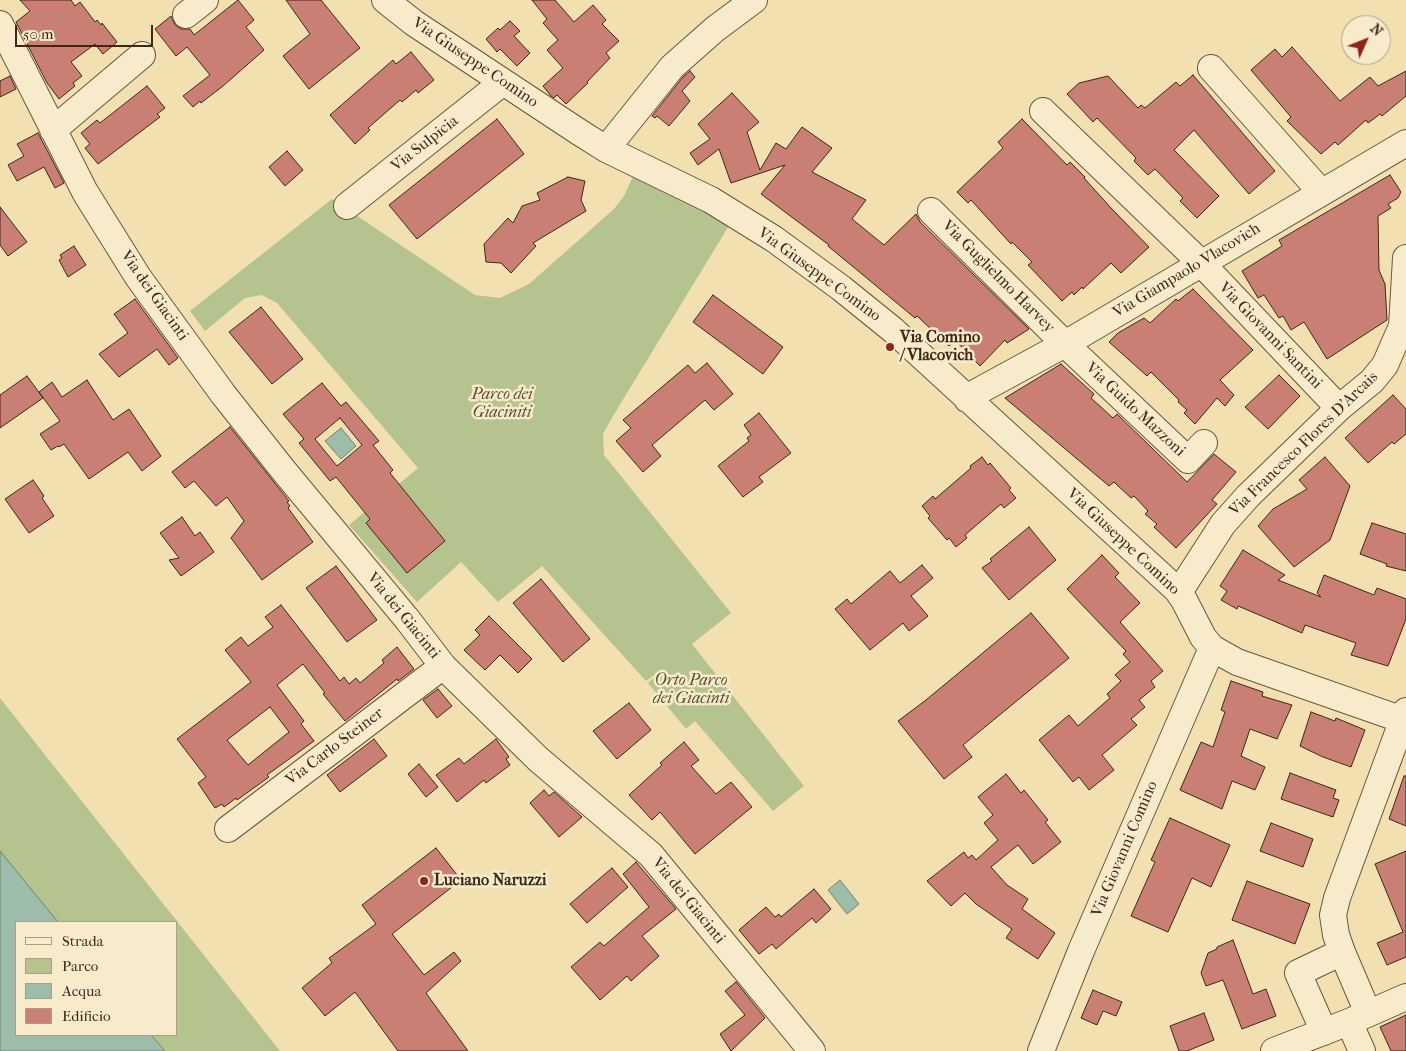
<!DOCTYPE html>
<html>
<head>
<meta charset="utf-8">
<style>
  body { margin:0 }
  #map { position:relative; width:1406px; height:1051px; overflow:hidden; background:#f2e0b1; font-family:"IM FELL French Canon",serif }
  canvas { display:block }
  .legend { position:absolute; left:15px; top:921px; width:162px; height:115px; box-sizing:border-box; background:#f7ebcc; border:1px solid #ad9d84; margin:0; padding:6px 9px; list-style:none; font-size:15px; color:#3d2719 }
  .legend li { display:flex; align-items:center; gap:10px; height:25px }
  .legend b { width:25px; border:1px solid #ad9d84 }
  .north { position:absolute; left:1341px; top:15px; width:50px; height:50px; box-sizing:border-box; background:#f7ebcc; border:1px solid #ad9d84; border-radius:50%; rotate:46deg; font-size:14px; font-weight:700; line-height:20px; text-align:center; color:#3d2719 }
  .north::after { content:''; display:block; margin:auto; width:18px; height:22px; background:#8f2418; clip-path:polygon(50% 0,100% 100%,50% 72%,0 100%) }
  .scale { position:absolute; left:15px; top:25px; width:138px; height:22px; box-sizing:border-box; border:2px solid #3d2719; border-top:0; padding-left:6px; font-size:15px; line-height:18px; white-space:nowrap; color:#3d2719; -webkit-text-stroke:4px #f7ebcc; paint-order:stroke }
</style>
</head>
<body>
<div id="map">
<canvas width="1406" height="1051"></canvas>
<ul class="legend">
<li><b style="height:6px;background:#f7ebcc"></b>Strada</li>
<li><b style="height:14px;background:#b5c38f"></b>Parco</li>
<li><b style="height:14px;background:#9bbdaa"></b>Acqua</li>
<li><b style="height:14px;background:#ca7f74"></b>Edificio</li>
</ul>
<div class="north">N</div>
<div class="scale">50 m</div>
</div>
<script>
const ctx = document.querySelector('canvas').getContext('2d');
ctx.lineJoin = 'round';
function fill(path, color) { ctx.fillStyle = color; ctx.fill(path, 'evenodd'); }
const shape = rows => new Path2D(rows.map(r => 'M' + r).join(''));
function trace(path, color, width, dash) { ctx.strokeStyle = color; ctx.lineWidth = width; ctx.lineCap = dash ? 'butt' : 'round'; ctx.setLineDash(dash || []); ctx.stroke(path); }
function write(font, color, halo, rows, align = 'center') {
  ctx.font = font + ' "IM FELL French Canon",serif'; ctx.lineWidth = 5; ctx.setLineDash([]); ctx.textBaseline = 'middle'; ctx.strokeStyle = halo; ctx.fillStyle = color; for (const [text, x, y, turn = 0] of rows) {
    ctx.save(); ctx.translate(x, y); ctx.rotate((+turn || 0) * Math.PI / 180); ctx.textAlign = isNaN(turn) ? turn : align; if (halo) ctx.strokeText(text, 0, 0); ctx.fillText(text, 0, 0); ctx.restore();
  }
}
fill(shape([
  [634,174,730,224,613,416,603,434,604,455,731,613,692,644,804,786,773,811,695,721,686,729,648,683,664,668,646,681,542,566,498,602,461,562,417,602,349,525,418,468,277,303,262,295,245,298,205,331,190,311,332,199,475,295,500,298,529,284,614,209,624,196],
  [0,698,34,741,280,1051,0,1051],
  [16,922,176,922,176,1035,16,1035]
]), '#b5c38f');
const water = shape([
  [341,428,356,446,341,459,325,441,341,428],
  [0,851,58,922,16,922,16,1035,151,1035,165,1051,0,1051,0,851],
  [840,880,859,904,847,914,828,890,840,880]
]);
fill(water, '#9bbdaa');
trace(water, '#758170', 1);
const building = shape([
  [20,0,71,0,75,6,80,2,95,22,97,20,101,25,102,23,117,42,103,54,95,44,71,62,82,76,73,83,75,86,59,99,47,83,16,22,30,11,20,0],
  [238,0,254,20,246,27,264,50,223,86,201,103,200,101,193,107,183,96,210,75,187,47,176,56,155,29,171,16,175,25,181,29,190,29,194,35,238,0],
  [286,0,321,0,360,48,309,89,283,56,310,34,286,0],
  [532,0,555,0,574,22,593,5,606,20,602,24,619,41,606,53,610,58,587,82,588,83,566,104,557,95,554,98,551,96,543,86,563,68,547,50,558,40,543,23,547,19,532,0],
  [510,21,520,31,514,36,530,53,517,66,500,49,497,52,486,39,498,28,500,30,510,21],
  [1292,47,1340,101,1370,77,1378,86,1406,71,1406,96,1382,116,1380,114,1368,123,1366,120,1338,145,1335,142,1321,154,1287,121,1291,117,1251,70,1275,49,1282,57,1292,47],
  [411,52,434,80,418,93,416,90,402,102,400,100,368,128,370,130,355,144,330,115,393,60,396,64,411,52],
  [690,71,695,77,682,91,690,101,669,126,657,116,655,118,652,116,683,77,690,71],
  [1193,75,1275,171,1249,194,1194,130,1174,150,1219,196,1197,218,1180,201,1183,198,1155,169,1148,175,1134,161,1136,158,1097,118,1093,122,1067,94,1079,83,1108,76,1138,108,1141,105,1145,108,1176,82,1180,86,1193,75],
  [10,76,16,89,0,97,0,81,10,76],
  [147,86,165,108,157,114,160,117,98,164,85,148,90,144,81,133,97,120,100,123,147,86],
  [732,93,759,122,747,132,760,170,776,143,786,149,802,127,832,148,812,172,866,200,852,219,884,245,916,214,920,222,1029,329,1007,343,1005,340,980,366,955,340,949,346,917,316,915,318,828,246,829,245,761,194,785,165,731,183,719,149,698,165,690,153,710,139,698,124,732,93],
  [497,119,524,154,417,239,389,205,497,119],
  [1022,119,1067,165,1070,162,1085,177,1084,178,1111,208,1149,247,1121,273,1111,263,1083,289,1082,287,1074,295,1072,292,1062,301,1028,265,1032,262,1012,242,1011,244,971,200,968,203,957,192,1003,148,998,142,1022,119],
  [38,133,64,183,55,188,44,167,17,181,8,165,24,156,17,144,38,133],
  [287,151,303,170,285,186,269,167,287,151],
  [1390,175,1401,192,1398,198,1388,204,1391,208,1378,216,1379,270,1385,284,1387,320,1327,359,1304,322,1291,330,1283,316,1279,318,1264,295,1258,298,1242,271,1282,246,1279,240,1390,175],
  [568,177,585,181,581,200,586,211,533,243,536,246,511,273,501,263,486,262,484,244,508,218,513,223,522,206,540,200,537,193,568,177],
  [0,207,27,242,8,256,0,245,0,207],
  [74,246,86,265,68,277,59,260,62,258,60,255,74,246],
  [1193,289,1253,350,1220,380,1234,395,1225,406,1217,398,1195,424,1184,413,1187,410,1178,402,1179,400,1151,372,1147,376,1109,342,1118,333,1144,318,1150,323,1176,299,1178,301,1193,289],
  [713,295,783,347,763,374,693,322,713,295],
  [135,299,178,358,169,365,157,349,119,377,99,354,128,333,114,314,135,299],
  [261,307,303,359,272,384,229,332,261,307],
  [707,363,733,394,714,410,705,400,652,445,661,456,643,472,616,441,631,428,623,420,688,365,695,373,707,363],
  [1061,364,1094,394,1091,398,1113,418,1117,414,1187,482,1214,454,1236,472,1212,500,1217,504,1176,548,1154,527,1157,524,1145,514,1148,511,1134,496,1131,498,1114,482,1109,486,1005,398,1061,364],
  [1279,375,1300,396,1268,429,1245,407,1279,375],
  [27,376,43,398,0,428,0,395,27,376],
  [87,380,113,420,129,409,161,456,142,471,128,452,89,479,64,444,59,447,58,446,51,450,40,434,60,421,39,392,52,382,62,397,87,380],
  [322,383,341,406,346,402,379,441,373,445,393,470,390,473,445,541,407,573,366,523,370,519,336,477,330,481,299,443,304,439,283,414,322,383],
  [340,418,362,445,337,466,315,439,340,418],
  [1393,395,1406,409,1406,434,1394,444,1392,442,1368,463,1345,438,1393,395],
  [759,413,791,453,759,477,763,482,743,497,718,466,749,441,747,438,751,435,744,425,759,413],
  [230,427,289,501,287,502,290,506,288,508,313,542,262,580,231,538,244,521,227,497,216,506,194,481,185,488,172,472,230,427],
  [982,457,988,465,990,463,1011,488,1009,490,1016,498,1004,508,1001,504,965,535,967,538,956,547,949,538,947,540,928,518,930,516,922,506,933,496,935,499,971,468,970,466,982,457],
  [1325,457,1350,486,1330,540,1294,567,1258,526,1273,509,1307,489,1299,480,1325,457],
  [33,480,44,496,42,498,54,516,29,533,5,499,33,480],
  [182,517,195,536,200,532,214,552,181,576,169,560,179,558,160,533,182,517],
  [1372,523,1406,534,1406,571,1386,566,1387,564,1360,554,1372,523],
  [1029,527,1056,560,1009,600,982,568,992,561,990,559,1029,527],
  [1243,550,1285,575,1278,580,1321,597,1317,593,1324,575,1374,595,1377,588,1406,599,1406,619,1388,666,1351,655,1356,643,1305,625,1302,633,1238,606,1237,609,1221,600,1227,591,1220,586,1243,550],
  [1102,555,1119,573,1115,577,1140,603,1120,622,1163,671,1151,681,1155,687,1139,700,1145,707,1131,719,1137,725,1102,755,1114,770,1089,790,1079,777,1073,782,1039,740,1069,715,1078,726,1110,698,1107,694,1121,681,1115,675,1130,662,1123,654,1126,651,1067,589,1102,555],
  [922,565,933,578,911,596,928,616,909,631,903,623,870,650,835,609,847,599,851,604,890,571,900,583,922,565],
  [336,566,377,620,347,642,306,588,336,566],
  [541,579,590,639,563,662,513,603,541,579],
  [281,605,340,681,344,677,349,684,356,678,360,683,384,663,382,660,397,647,414,669,398,681,397,679,345,721,323,694,325,693,303,664,277,685,304,721,301,724,314,741,267,775,269,777,237,800,236,798,224,807,222,804,215,808,198,783,206,777,177,739,251,682,225,650,241,637,248,646,273,627,265,617,281,605],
  [270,707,289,732,248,765,227,740,270,707],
  [1031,613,1069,658,963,745,972,757,944,779,898,721,926,700,1031,613],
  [489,616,532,659,518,673,500,655,485,670,464,650,480,635,475,630,489,616],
  [1231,681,1263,692,1262,696,1292,705,1277,739,1250,729,1241,756,1265,767,1255,790,1232,781,1222,809,1180,790,1201,742,1213,747,1225,712,1221,710,1231,681],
  [438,689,452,706,437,718,423,700,438,689],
  [629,703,651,730,617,759,593,731,629,703],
  [1311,712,1335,721,1336,718,1365,730,1351,767,1323,757,1300,746,1311,712],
  [374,739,387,756,340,792,327,775,374,739],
  [496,739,509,757,506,759,510,765,486,783,484,780,457,802,436,775,459,758,464,764,496,739],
  [684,742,699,760,691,766,716,794,731,782,752,807,695,854,660,812,652,820,629,795,662,765,660,763,684,742],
  [419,764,438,787,426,797,408,774,419,764],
  [1290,773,1336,790,1333,798,1339,800,1333,817,1281,799,1290,773],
  [1006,774,1021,793,1024,790,1048,820,1045,822,1061,842,1033,864,1018,845,991,867,1007,885,1028,899,1022,909,1055,933,1038,959,1006,938,1012,929,976,904,965,893,951,906,927,881,964,852,968,858,972,855,976,860,998,840,984,823,993,815,978,797,1006,774],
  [1404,776,1406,776,1406,826,1389,819,1404,776],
  [544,790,549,796,554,792,582,817,559,837,530,803,544,790],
  [1170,818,1230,845,1211,887,1192,878,1168,932,1131,916,1155,862,1151,860,1170,818],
  [1271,823,1313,839,1303,867,1260,851,1271,823],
  [436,848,461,880,392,934,424,975,454,952,461,961,426,993,468,1051,398,1051,355,992,325,1016,302,988,332,963,329,958,376,924,362,905,436,848],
  [1406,851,1406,957,1387,965,1377,943,1403,932,1375,864,1406,851],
  [636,862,676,909,642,936,659,956,631,981,627,976,600,1000,571,967,600,942,604,946,649,907,623,874,636,862],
  [612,868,628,887,587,923,570,904,612,868],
  [1247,881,1310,904,1295,944,1232,920,1247,881],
  [814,889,831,909,816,923,812,918,776,949,772,944,759,954,739,930,766,907,775,917,779,914,781,917,814,889],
  [1233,940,1253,994,1266,989,1276,1016,1242,1029,1223,980,1206,986,1201,973,1208,953,1217,949,1217,947,1233,940],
  [736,982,765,1018,731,1051,720,1034,745,1015,725,991,736,982],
  [1093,990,1122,1002,1116,1016,1103,1011,1097,1025,1081,1018,1093,990],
  [1204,1013,1214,1040,1187,1051,1179,1051,1170,1026,1204,1013],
  [1406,1015,1406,1051,1391,1051,1380,1027,1406,1015]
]);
fill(building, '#ca7f74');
trace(building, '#3d2719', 1);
const minor = shape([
  [385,0,414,23,579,132,606,149,711,200,774,239,841,288,893,330,1177,590,1184,600,1203,637,1212,648,1237,662,1406,721],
  [186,15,205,0],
  [0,24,85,192,138,277,223,394,284,471,407,619,443,666,538,759,651,855,812,1051],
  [1211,68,1321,192],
  [1043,111,1201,263,1339,408],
  [53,130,142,55],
  [606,149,672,67,715,29,754,0],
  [347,206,503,82],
  [931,211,1065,344,1188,460,1204,443],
  [967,399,975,393,1065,344,1406,143],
  [1177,590,1183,586,1223,524,1248,496,1339,408,1372,381,1385,365,1402,326,1406,258],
  [228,829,443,666],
  [1368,1013,1342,952,1336,935,1333,915,1337,898,1406,711],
  [1349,1022,1362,1051],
  [1324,1032,1298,973,1342,952],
  [1041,1051,1081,951,1212,648],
  [1274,1051,1349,1022,1406,997]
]);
trace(minor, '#6a553f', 28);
trace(minor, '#f7ebcc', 26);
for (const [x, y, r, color] of [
  [890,347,5,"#8f2418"],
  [424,881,5,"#8f2418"]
]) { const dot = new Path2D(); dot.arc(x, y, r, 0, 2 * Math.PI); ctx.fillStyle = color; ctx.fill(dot); trace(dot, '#f7ebcc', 2); }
write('16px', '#3d2719', '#f7ebcc', [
  ["Via Giuseppe Comino",475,63,34],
  ["Via Sulpicia",425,144,-38],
  ["Via Giampaolo Vlacovich",1187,271,-31],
  ["Via Giuseppe Comino",819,275,36],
  ["Via Guglielmo Harvey",998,277,45],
  ["Via dei Giacinti",154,296,55],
  ["Via Giovanni Santini",1270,336,46],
  ["Via Guido Mazzoni",1135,410,43],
  ["Via Francesco Flores D'Arcais",1304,444,-44],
  ["Via Giuseppe Comino",1123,542,43],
  ["Via dei Giacinti",403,616,51],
  ["Via Carlo Steiner",335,747,-37],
  ["Via Giovanni Comino",1125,849,-67],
  ["Via dei Giacinti",688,901,51]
]);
write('bold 16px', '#3d2719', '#f7ebcc', [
  ["Via Comino",900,338],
  ["/ Vlacovich",900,356],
  ["Luciano Naruzzi",434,881]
], 'left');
write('italic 16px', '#5b4e36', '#f7ebcc', [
  ["Parco dei",502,395],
  ["Giaciniti",502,413],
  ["Orto Parco",691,681],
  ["dei Giacinti",691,699]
]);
</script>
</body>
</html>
